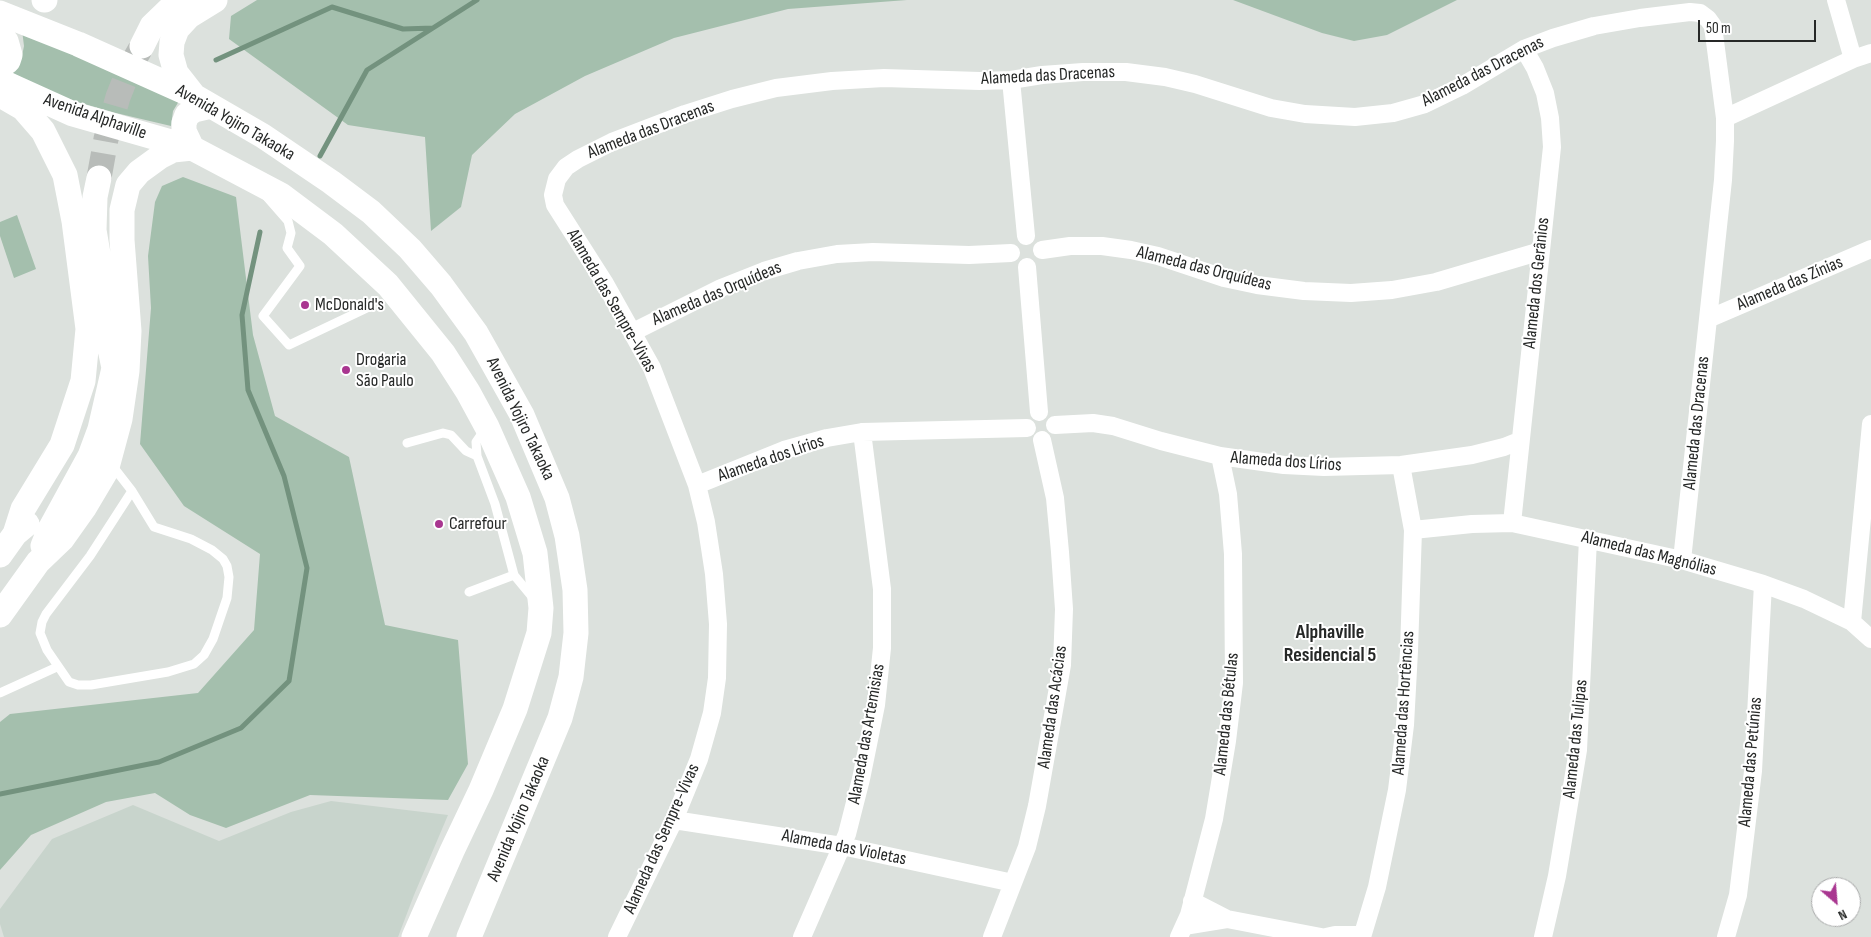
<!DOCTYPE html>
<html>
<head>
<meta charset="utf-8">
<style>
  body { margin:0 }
  #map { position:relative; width:1871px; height:937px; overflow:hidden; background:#dce1dd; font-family:"Sofia Sans Condensed",sans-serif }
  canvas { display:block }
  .north { position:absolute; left:1811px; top:877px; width:50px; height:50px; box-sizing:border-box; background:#fff; border:1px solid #a8a9a9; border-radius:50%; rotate:153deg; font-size:14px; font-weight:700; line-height:20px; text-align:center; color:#262827 }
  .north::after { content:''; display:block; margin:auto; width:18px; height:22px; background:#a93690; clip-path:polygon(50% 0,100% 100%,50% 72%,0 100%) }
  .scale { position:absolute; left:1698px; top:20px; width:118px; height:22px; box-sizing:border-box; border:2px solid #262827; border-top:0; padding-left:6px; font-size:15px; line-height:18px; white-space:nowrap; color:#262827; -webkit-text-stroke:4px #fff; paint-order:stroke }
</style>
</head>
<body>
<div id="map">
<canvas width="1871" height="937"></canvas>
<div class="north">N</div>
<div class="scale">50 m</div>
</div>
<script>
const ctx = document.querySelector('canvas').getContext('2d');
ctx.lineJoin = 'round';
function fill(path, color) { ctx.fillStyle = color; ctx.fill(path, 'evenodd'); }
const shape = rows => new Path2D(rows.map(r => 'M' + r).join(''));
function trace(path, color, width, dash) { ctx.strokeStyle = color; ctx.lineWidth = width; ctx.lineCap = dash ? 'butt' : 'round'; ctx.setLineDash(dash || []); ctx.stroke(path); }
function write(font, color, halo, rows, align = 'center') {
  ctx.font = font + ' "Sofia Sans Condensed",sans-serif'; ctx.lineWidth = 4; ctx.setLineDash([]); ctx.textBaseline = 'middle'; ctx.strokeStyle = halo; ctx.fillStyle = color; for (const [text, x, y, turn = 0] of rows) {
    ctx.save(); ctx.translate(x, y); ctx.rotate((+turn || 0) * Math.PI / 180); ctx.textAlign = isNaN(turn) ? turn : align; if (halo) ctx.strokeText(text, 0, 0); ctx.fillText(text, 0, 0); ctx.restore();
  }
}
fill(shape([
  [331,801,448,815,414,895,398,937,4,937,0,924,0,909,52,839,133,805,219,841,291,812]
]), '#c8d4cc');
fill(shape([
  [257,0,907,0,788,9,674,38,585,76,515,114,472,155,461,207,431,231,425,137,348,125,229,39,231,16],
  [1233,0,1457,0,1387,35,1354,41,1322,33],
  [22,30,179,101,173,111,171,126,116,113,74,101,41,88,9,71,22,56,24,46],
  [183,177,236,197,253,335,275,416,349,457,385,625,458,640,468,764,448,800,310,795,226,828,190,815,155,793,106,802,31,835,0,870,0,722,10,714,198,693,254,630,260,554,184,506,140,444,151,308,148,256,155,202,162,186],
  [17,215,36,269,14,278,0,236,0,222]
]), '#a4bfad');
trace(shape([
  [216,60,332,7,403,29,433,28],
  [320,156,367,70,477,0],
  [0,794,159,762,241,728,289,681,307,568,284,476,248,390,242,315,260,232]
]), '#73927e', 5);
trace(shape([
  [99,178,106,139,118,97,130,67,141,48]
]), '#b8bcb9', 25, [25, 12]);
trace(shape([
  [267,197,288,221,291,233,287,248,300,266,263,316,289,345,369,307],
  [485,429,476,442,477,456,495,504,514,575,533,598],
  [407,443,443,433,451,435,466,451,477,456],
  [111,464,132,491,154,527,191,539,212,550,223,559,227,566,229,577,227,598,213,639,204,655,194,664,168,672,91,685,78,685,69,682,47,650,40,633,42,622,46,614,90,556,132,491],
  [469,592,514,575],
  [0,693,57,667]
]), '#fff', 9);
trace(shape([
  [1836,0,1853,59],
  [1011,80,1026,236],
  [1725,118,1853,59,1871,53],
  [1042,250,1070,246,1102,246,1131,250,1158,256,1224,278,1257,285,1304,291,1351,293,1392,290,1436,282,1541,251],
  [1027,267,1039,412],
  [1708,319,1871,249],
  [633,332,721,288,764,271,798,261,837,254,873,252,969,255,1011,253],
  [1055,425,1093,423,1113,426,1161,441,1220,456,1284,465,1324,467,1401,465,1472,455,1504,447,1519,441],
  [697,485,784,450,827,438,862,432,1027,428],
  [1512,523,1552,147,1550,118,1545,93,1535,68,1524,49],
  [1413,530,1472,524,1512,523,1682,560,1763,584,1804,599,1852,622,1871,639],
  [1852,622,1871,424],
  [674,820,842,846,1013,883],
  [1192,901,1227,919,1321,937],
  [1184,926,1227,919],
  [617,937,674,820,699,759,712,713,717,678,718,624,714,574,706,522,697,485,652,368,604,282,555,205,553,195,557,179,566,167,578,159,612,142,685,114,732,99,776,88,832,81,884,78,980,81,1011,80,1042,75,1083,72,1126,72,1165,77,1195,84,1271,108,1305,114,1355,117,1393,113,1425,104,1462,86,1524,49,1553,38,1594,26,1640,18,1690,12,1700,13,1708,19,1713,26,1725,118,1725,141,1723,180,1682,560],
  [802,937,847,834,861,779,876,705,882,648,882,589,862,432],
  [992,937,1027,847,1037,806,1062,665,1064,609,1060,552,1055,498,1042,440],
  [1179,937,1189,915,1214,819,1227,741,1234,683,1233,554,1228,494,1220,456],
  [1326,937,1335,935,1362,935],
  [1362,937,1377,887,1397,790,1405,725,1409,651,1413,530,1401,465],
  [1543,937,1557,876,1578,750,1588,539],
  [1726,937,1738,895,1753,771,1763,584]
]), '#fff', 18);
trace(shape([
  [44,0,45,0],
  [0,13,78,44,194,96,263,136,331,182,371,212,410,249,441,285,476,333,522,415,557,498,567,536,575,590,576,633,571,677,560,718,469,937],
  [0,35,6,41,10,55,8,61,0,67],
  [142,46,152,26,179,0],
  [0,81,73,114,192,148,281,195,333,234,388,285,443,353,468,392,487,427,518,497,535,553,541,608,539,633,515,709,481,790,452,851,414,937],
  [0,95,23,108,43,131,65,175,74,221,88,329,83,381,62,445,23,509,15,534],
  [194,96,176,73,171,55,172,42,177,29,189,16,215,0],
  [192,148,184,131,184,123,187,115,194,110,211,106],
  [43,546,49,531,90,456,100,429,114,368,109,344,109,318,94,230,95,197,99,178],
  [0,555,15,534,27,524],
  [0,615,38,562,62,539,84,508,106,471,120,419,127,371,129,331,122,240,122,210,128,185,139,172,161,156,173,150,192,148]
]), '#fff', 25);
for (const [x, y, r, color] of [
  [305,305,5,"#a93690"],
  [346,370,5,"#a93690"],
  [439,524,5,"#a93690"]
]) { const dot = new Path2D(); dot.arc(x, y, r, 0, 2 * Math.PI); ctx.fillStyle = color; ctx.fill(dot); trace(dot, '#fff', 2); }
write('18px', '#262827', '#fff', [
  ["Alameda das Dracenas",1483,72,-27],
  ["Alameda das Dracenas",1048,76,-3],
  ["Avenida Alphaville",95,117,19],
  ["Avenida Yojiro Takaoka",235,123,30],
  ["Alameda das Dracenas",651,130,-21],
  ["Alameda das Orquídeas",1204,269,14],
  ["Alameda dos Gerânios",1537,283,-84],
  ["Alameda das Zínias",1790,284,-23],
  ["Alameda das Orquídeas",717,294,-23],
  ["Alameda das Sempre-Vivas",611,301,60],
  ["Avenida Yojiro Takaoka",520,419,64],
  ["Alameda das Dracenas",1697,423,-84],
  ["Alameda dos Lírios",771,459,-19],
  ["Alameda dos Lírios",1286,462,4],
  ["Alameda das Magnólias",1649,554,14],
  ["Alameda das Hortências",1404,703,-86],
  ["Alameda das Acácias",1053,707,-82],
  ["Alameda das Bétulas",1227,714,-84],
  ["Alameda das Artemisias",867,734,-80],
  ["Alameda das Tulipas",1576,739,-84],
  ["Alameda das Petúnias",1751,762,-85],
  ["Avenida Yojiro Takaoka",519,819,-67],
  ["Alameda das Sempre-Vivas",662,839,-66],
  ["Alameda das Violetas",844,848,11]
]);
write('18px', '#262827', '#fff', [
  ["McDonald's",315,305],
  ["Drogaria",356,360],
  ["São Paulo",356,381],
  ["Carrefour",449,524]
], 'left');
write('bold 20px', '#262827', '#fff', [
  ["Alphaville",1330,633],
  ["Residencial 5",1330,656]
]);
</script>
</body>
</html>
